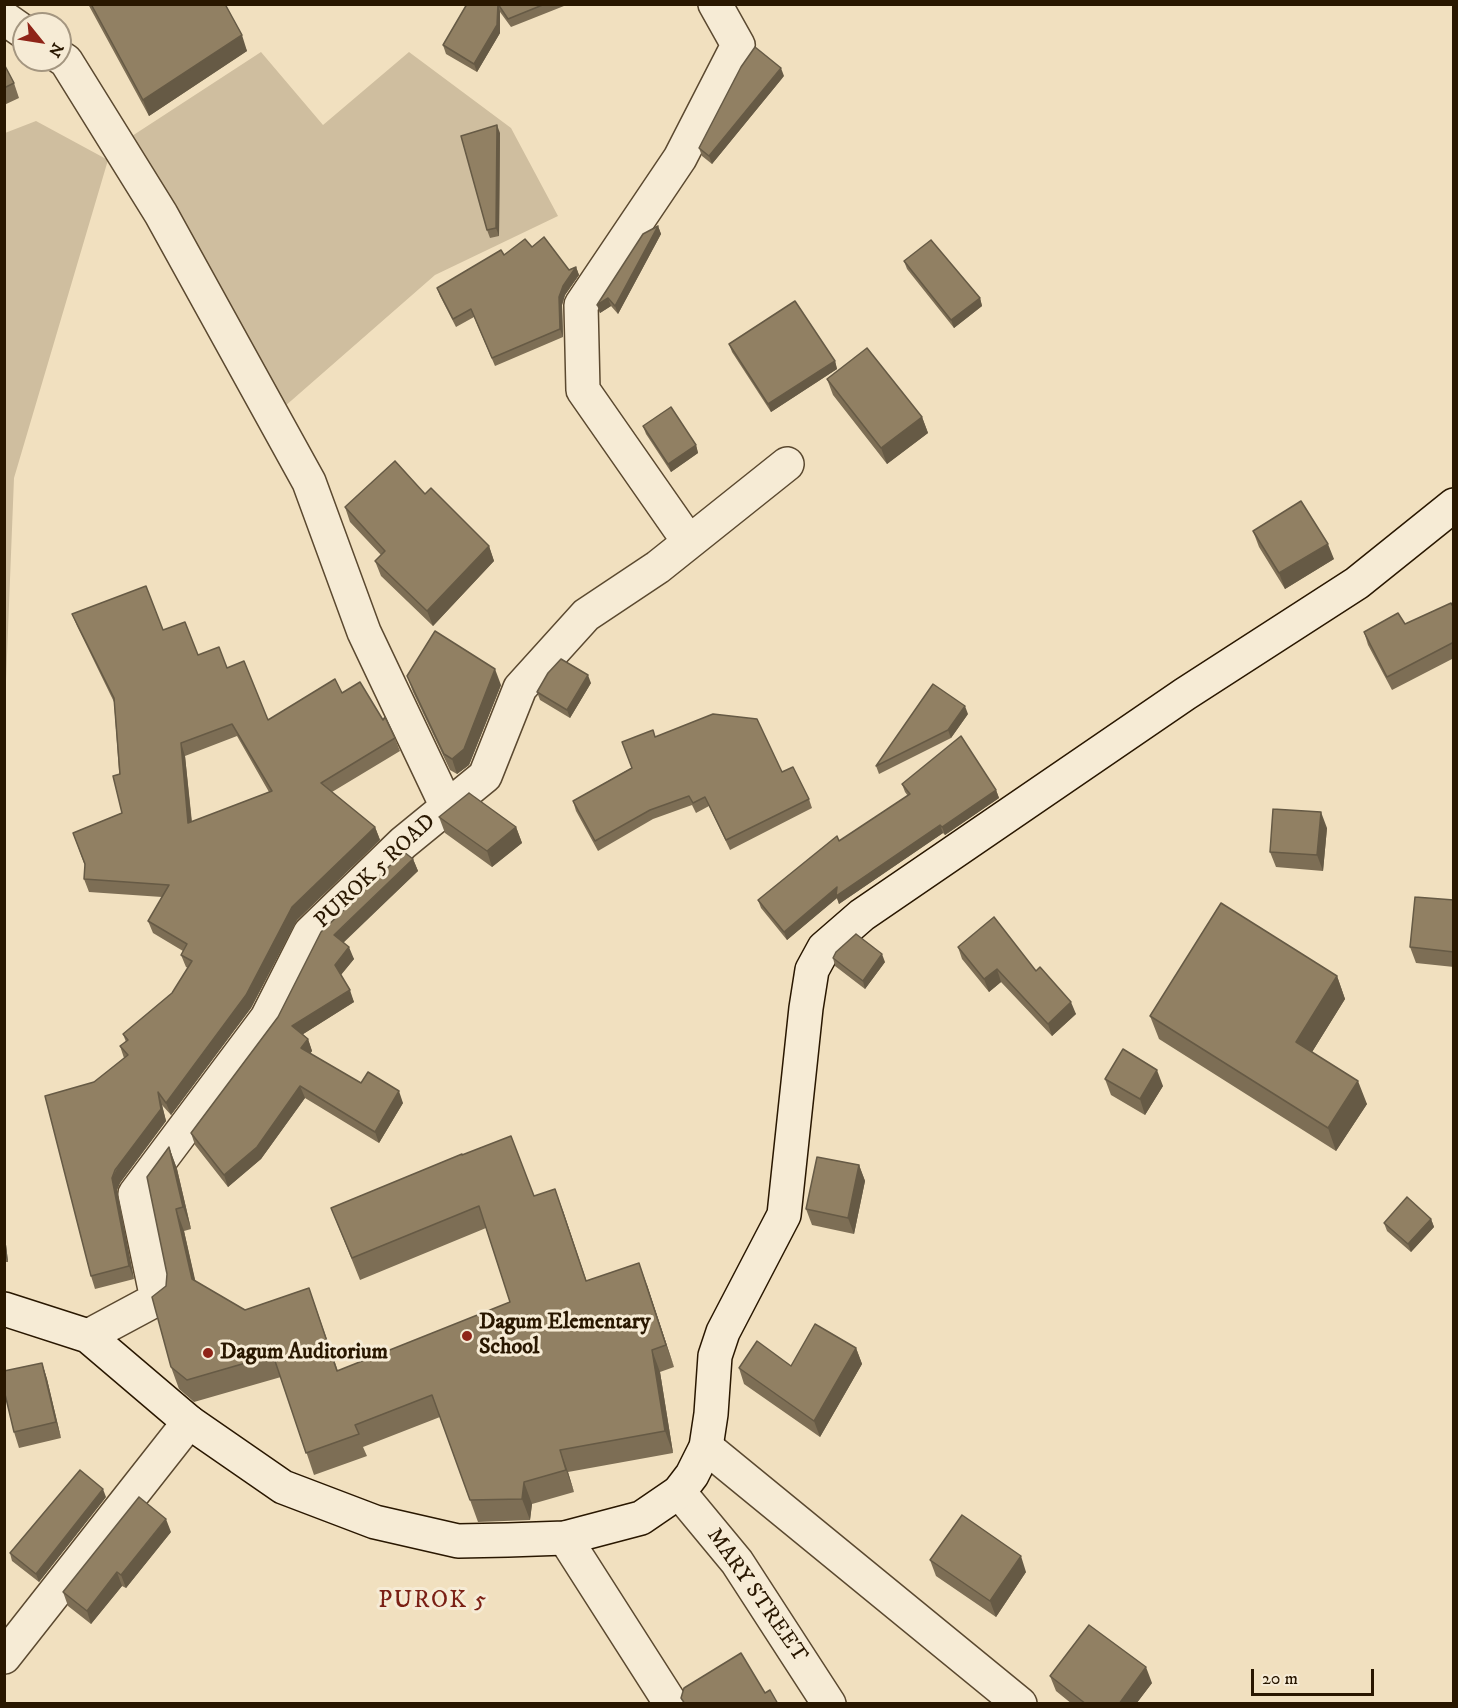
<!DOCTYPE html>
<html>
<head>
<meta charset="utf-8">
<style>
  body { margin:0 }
  #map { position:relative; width:1458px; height:1708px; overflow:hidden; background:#f1e0bf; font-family:"IM FELL DW Pica",serif }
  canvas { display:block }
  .frame { position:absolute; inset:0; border:6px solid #291700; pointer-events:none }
  .north { position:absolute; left:12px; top:12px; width:60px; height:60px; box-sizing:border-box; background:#f6ebd5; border:2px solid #a49680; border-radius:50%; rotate:120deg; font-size:16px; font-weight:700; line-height:24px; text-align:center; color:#291700 }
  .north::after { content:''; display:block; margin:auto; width:21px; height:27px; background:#8f2418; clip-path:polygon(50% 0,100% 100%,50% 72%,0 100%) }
  .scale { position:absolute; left:1251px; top:1669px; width:123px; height:27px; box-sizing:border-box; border:3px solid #291700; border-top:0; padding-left:8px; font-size:18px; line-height:21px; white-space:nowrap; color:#291700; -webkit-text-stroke:4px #f6ebd5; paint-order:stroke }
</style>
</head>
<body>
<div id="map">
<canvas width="1458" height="1708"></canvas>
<div class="frame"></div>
<div class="north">N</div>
<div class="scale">20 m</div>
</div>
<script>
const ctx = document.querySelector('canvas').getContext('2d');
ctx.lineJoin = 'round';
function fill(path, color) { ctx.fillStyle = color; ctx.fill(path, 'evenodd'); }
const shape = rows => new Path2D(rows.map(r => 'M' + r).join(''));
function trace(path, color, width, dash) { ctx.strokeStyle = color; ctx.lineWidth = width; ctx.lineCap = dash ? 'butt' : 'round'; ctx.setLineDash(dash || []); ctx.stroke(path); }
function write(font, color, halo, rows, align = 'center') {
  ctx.font = font + ' "IM FELL DW Pica",serif'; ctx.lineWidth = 6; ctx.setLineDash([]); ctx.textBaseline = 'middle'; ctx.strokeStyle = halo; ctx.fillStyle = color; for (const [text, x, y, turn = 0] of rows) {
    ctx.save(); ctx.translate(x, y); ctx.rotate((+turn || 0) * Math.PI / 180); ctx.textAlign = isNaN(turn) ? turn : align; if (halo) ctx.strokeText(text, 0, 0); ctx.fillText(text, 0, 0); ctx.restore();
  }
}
fill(shape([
  [261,52,323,125,409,52,511,128,558,216,435,275,284,407,132,136],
  [36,121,108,160,14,478,5,706,5,133]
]), '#cfbe9f');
const street = shape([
  [4,18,24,32],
  [60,57,66,61,161,214,309,482,364,632,447,807],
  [689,542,583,390,581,305,680,158,738,45,715,4],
  [88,1336,157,1299,135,1194,267,1018,310,933,403,843,485,776,520,688,586,615,658,567,787,464],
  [706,1447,1020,1704],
  [679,1492,737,1562,829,1704],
  [565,1538,671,1704],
  [4,1657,189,1422]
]);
const secondary = shape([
  [4,1309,88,1336,189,1422,283,1487,375,1522,458,1541,508,1540,565,1538,641,1518,679,1492,692,1475,706,1447,711,1414,715,1356,723,1332,784,1215,806,1008,812,970,824,948,862,915,1185,694,1357,583,1454,505]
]);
trace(street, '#5b4930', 36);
trace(secondary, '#291700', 36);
trace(street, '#f6ebd5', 33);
trace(secondary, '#f6ebd5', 33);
fill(shape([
  [88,4,225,4,247,51,149,116],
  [467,4,569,4,511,27,500,12,500,33,477,72,446,54,443,45],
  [4,64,14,83,19,98,4,105],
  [784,76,712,164,702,156,699,148],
  [500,133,499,236,490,238,487,230],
  [658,226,661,234,618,314,611,306,600,313,597,305],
  [504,255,569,270,576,267,579,275,565,295,562,305,563,337,495,366,474,317,456,327,440,296,437,288],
  [904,261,980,298,982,306,954,328,907,269],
  [729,344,835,361,837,369,771,412,732,352],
  [827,379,922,417,928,433,887,464,833,395],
  [643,426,696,445,698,453,671,472,646,434],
  [425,494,489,546,494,561,433,626,381,576,375,561,381,555,350,522,345,507],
  [1253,531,1334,559,1285,589,1259,547],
  [1454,608,1454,658,1392,690,1368,645,1364,632,1405,624],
  [72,614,163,630,198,655,227,668,268,720,342,693,383,720,395,738,400,751,332,792,375,827,380,840,297,920,251,1008,171,1115,162,1105,166,1121,120,1183,117,1190,134,1279,95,1289,91,1276,94,1082,124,1058,120,1046,126,1042,123,1034,172,993,188,968,186,967,181,955,183,951,153,933,148,921,162,897,89,892,84,879,85,866,73,833,122,813,114,702,77,626],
  [237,736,269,792,192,822,185,756],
  [407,676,501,685,469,765,457,774,450,770,413,692],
  [591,683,570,718,540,700,537,692],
  [968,714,951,738,879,774,876,766],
  [655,737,782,772,809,799,812,808,730,850,709,806,696,813,692,805,653,819,598,851,576,811,573,801,631,768],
  [902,784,996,790,999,798,945,835,943,833,839,904,837,898,787,940,761,908,758,900,839,841,908,796,905,792],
  [439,817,516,827,522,843,492,867,445,833],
  [1327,828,1323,871,1276,867,1270,852],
  [413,859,418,871,343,942,354,959,341,975,354,1002,303,1034,308,1039,312,1051,310,1054,361,1083,403,1103,379,1143,305,1098,261,1159,228,1187,195,1145,191,1133,278,1017],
  [1454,900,1454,967,1416,963,1410,947],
  [958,947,1036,971,1076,1014,1052,1036,1001,982,989,992,962,959],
  [833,958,885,962,865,989,835,966],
  [1337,976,1345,999,1312,1052,1367,1104,1336,1151,1159,1039,1150,1016],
  [1105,1079,1163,1086,1145,1115,1111,1095],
  [169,1147,177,1169,191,1229,184,1231,195,1281,245,1310,309,1288,338,1371,510,1302,486,1228,360,1280,331,1208,462,1155,534,1196,563,1211,586,1281,647,1285,674,1367,660,1372,673,1453,568,1472,574,1492,532,1504,530,1520,478,1522,440,1417,363,1447,367,1456,314,1475,281,1377,194,1402,179,1389,171,1367,166,1286,167,1274],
  [859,1165,865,1181,854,1234,812,1225,806,1209],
  [1431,1219,1434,1227,1411,1252,1387,1231,1384,1223],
  [4,1227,8,1262,4,1262],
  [856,1348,862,1364,820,1437,744,1384,739,1368,791,1366],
  [42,1363,47,1379,61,1438,19,1448,14,1432],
  [106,1497,39,1582,12,1561,10,1553],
  [171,1532,126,1588,122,1586,91,1624,68,1606,63,1592],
  [930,1560,1026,1572,996,1617,936,1576],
  [1050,1676,1152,1683,1136,1704,1072,1704,1056,1691]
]), '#7d6e55');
fill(shape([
  [498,4,500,12,500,33,477,72,474,64],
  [242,35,247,51,149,116,143,100],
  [781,68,784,76,712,164,709,156],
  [497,125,500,133,499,236,496,228],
  [658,226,661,234,618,314,615,306],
  [576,267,579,275,565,295,562,305,563,337,560,329,559,297,563,286],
  [608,298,611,306,600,313,597,305],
  [980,298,982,306,954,328,951,320],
  [835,361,837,369,771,412,768,404],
  [922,417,928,433,887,464,881,448],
  [696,445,698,453,671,472,668,464],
  [1328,544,1334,559,1285,589,1279,573],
  [489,546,494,561,433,626,427,611],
  [495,669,501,685,469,765,457,774,452,759],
  [588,675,591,683,570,718,567,710],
  [965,706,968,714,951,738,948,730],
  [181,743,185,756,193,836,188,823],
  [996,790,999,798,945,835,942,827],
  [1321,812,1327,828,1323,871,1317,855],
  [940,825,943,833,839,904,837,898,787,940,784,932,837,887],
  [375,827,380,840,297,920,251,1008,171,1115,166,1103,292,907],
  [516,827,522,843,492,867,487,851],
  [413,859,418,871,339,947,334,935],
  [349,947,354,959,339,977,335,965],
  [882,954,885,962,865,989,863,981],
  [997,969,1001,982,989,992,984,979],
  [1337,976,1345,999,1304,1065,1296,1042],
  [350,990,354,1002,297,1038,292,1026],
  [1071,1002,1076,1014,1052,1036,1048,1024],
  [308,1039,312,1051,305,1060,301,1048],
  [1157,1070,1163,1086,1145,1115,1140,1099],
  [1358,1081,1367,1104,1336,1151,1328,1128],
  [300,1086,305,1098,261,1159,228,1187,224,1175],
  [399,1091,403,1103,379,1143,375,1132],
  [158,1092,162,1105,166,1121,120,1183,117,1190,134,1279,129,1266,112,1178],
  [169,1147,177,1169,191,1229,183,1207],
  [859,1165,865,1181,854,1234,848,1218],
  [555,1189,563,1211,594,1303,586,1281],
  [176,1209,184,1231,200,1301,192,1279],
  [1431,1219,1434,1227,1411,1252,1408,1244],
  [4,1227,8,1262,4,1253],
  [639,1263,647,1285,674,1367,666,1345],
  [856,1348,862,1364,820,1437,814,1421],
  [652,1350,660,1372,673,1453,665,1431],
  [42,1363,47,1379,61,1438,56,1422],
  [560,1450,568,1472,574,1492,566,1470],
  [524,1482,532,1504,530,1520,522,1499],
  [103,1489,106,1497,39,1582,36,1574],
  [166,1519,171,1532,126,1588,121,1575],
  [1021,1556,1026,1572,996,1617,990,1601],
  [117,1572,122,1586,91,1624,87,1611],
  [1146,1667,1152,1683,1136,1704,1119,1704]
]), '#665a45');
const building = shape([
  [91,4,225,4,242,35,143,100,91,4],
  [467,4,498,4,497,25,474,64,443,45,467,4],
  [498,4,545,4,508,19,498,4],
  [755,47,781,68,709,156,699,148,741,67,755,47],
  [4,64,14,83,4,88,4,64],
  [497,125,496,228,487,230,461,136,497,125],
  [658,226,615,306,608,298,597,305,643,234,658,226],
  [544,237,569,270,576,267,563,286,559,297,560,329,492,358,471,309,453,319,437,288,501,250,504,255,525,239,532,247,544,237],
  [931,240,980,298,951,320,904,261,931,240],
  [795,301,835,361,768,404,729,344,795,301],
  [867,348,922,417,881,448,827,379,867,348],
  [671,407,696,445,668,464,643,426,671,407],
  [395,461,425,494,431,488,489,546,427,611,375,561,385,551,345,507,395,461],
  [1301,501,1328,544,1279,573,1253,531,1301,501],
  [146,586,163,630,185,622,198,655,219,647,227,668,244,661,268,720,335,679,342,693,360,682,383,720,385,717,395,738,321,783,375,827,292,907,246,995,166,1103,158,1092,161,1109,115,1170,112,1178,129,1266,91,1276,45,1096,94,1082,128,1055,120,1046,128,1040,123,1034,172,993,192,961,181,955,187,944,148,921,169,885,84,879,85,864,73,833,122,813,113,776,120,774,114,698,72,614,146,586],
  [232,724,272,791,188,823,181,743,232,724],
  [1451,603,1454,608,1454,642,1387,677,1364,632,1398,613,1405,624,1451,603],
  [435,631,495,669,464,749,452,759,444,754,407,676,435,631],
  [561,659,588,675,567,710,537,692,548,673,561,659],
  [933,684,965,706,948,730,876,766,933,684],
  [713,714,757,719,782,772,793,767,809,799,726,840,705,797,693,803,689,796,650,810,595,841,573,801,632,768,622,742,653,730,655,737,713,714],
  [961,736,996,790,942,827,940,825,836,896,837,887,784,932,758,900,837,836,839,841,910,794,902,784,961,736],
  [469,793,516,827,487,851,439,817,469,793],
  [1273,809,1321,812,1317,855,1270,852,1273,809],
  [404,852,413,859,334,935,349,947,335,965,350,990,292,1026,308,1039,301,1048,361,1083,368,1072,399,1091,375,1132,300,1086,257,1147,224,1175,191,1133,278,1017,321,932,404,852],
  [1415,897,1454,900,1454,952,1410,947,1415,897],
  [1221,903,1337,976,1296,1042,1358,1081,1328,1128,1150,1016,1221,903],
  [994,917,1036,971,1040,967,1071,1002,1048,1024,997,969,984,979,958,947,994,917],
  [856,934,882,954,863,981,833,958,836,952,856,934],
  [1123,1049,1157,1070,1140,1099,1105,1079,1123,1049],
  [511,1136,534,1196,555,1189,586,1281,639,1263,666,1345,652,1350,665,1431,560,1450,566,1470,524,1482,522,1499,470,1500,432,1395,355,1425,359,1434,306,1453,273,1355,187,1380,171,1367,152,1297,166,1286,167,1274,147,1177,169,1147,183,1207,176,1209,192,1279,245,1310,309,1288,337,1371,510,1302,479,1206,352,1258,331,1208,462,1154,462,1155,511,1136],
  [817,1157,859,1165,848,1218,806,1209,817,1157],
  [1407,1197,1431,1219,1408,1244,1384,1223,1407,1197],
  [815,1324,856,1348,814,1421,739,1368,757,1341,791,1366,815,1324],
  [42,1363,56,1422,14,1432,4,1390,4,1371,42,1363],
  [80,1470,103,1489,36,1574,10,1553,80,1470],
  [139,1497,166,1519,121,1575,117,1572,87,1611,63,1592,139,1497],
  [962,1515,1021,1556,990,1601,930,1560,962,1515],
  [1089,1625,1146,1667,1119,1704,1086,1704,1050,1676,1089,1625],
  [741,1653,765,1693,770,1690,778,1704,685,1704,681,1698,684,1688,741,1653]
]);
fill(building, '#918063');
trace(building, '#665a45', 1.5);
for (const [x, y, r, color] of [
  [467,1336,6,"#8f2418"],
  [208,1353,6,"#8f2418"]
]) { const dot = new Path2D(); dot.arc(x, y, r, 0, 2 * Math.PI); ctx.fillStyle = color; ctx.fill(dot); trace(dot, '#f6ebd5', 2); }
write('22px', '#291700', '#f6ebd5', [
  ["PUROK 5 ROAD",376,872,-43],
  ["MARY STREET",756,1596,55]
]);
write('bold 22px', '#291700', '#f6ebd5', [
  ["Dagum Elementary",479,1323],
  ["School",479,1348],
  ["Dagum Auditorium",220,1353]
], 'left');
ctx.letterSpacing = '1.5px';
write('24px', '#7a1f14', '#f6ebd5', [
  ["PUROK 5",433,1602]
]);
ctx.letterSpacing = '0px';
</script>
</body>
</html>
